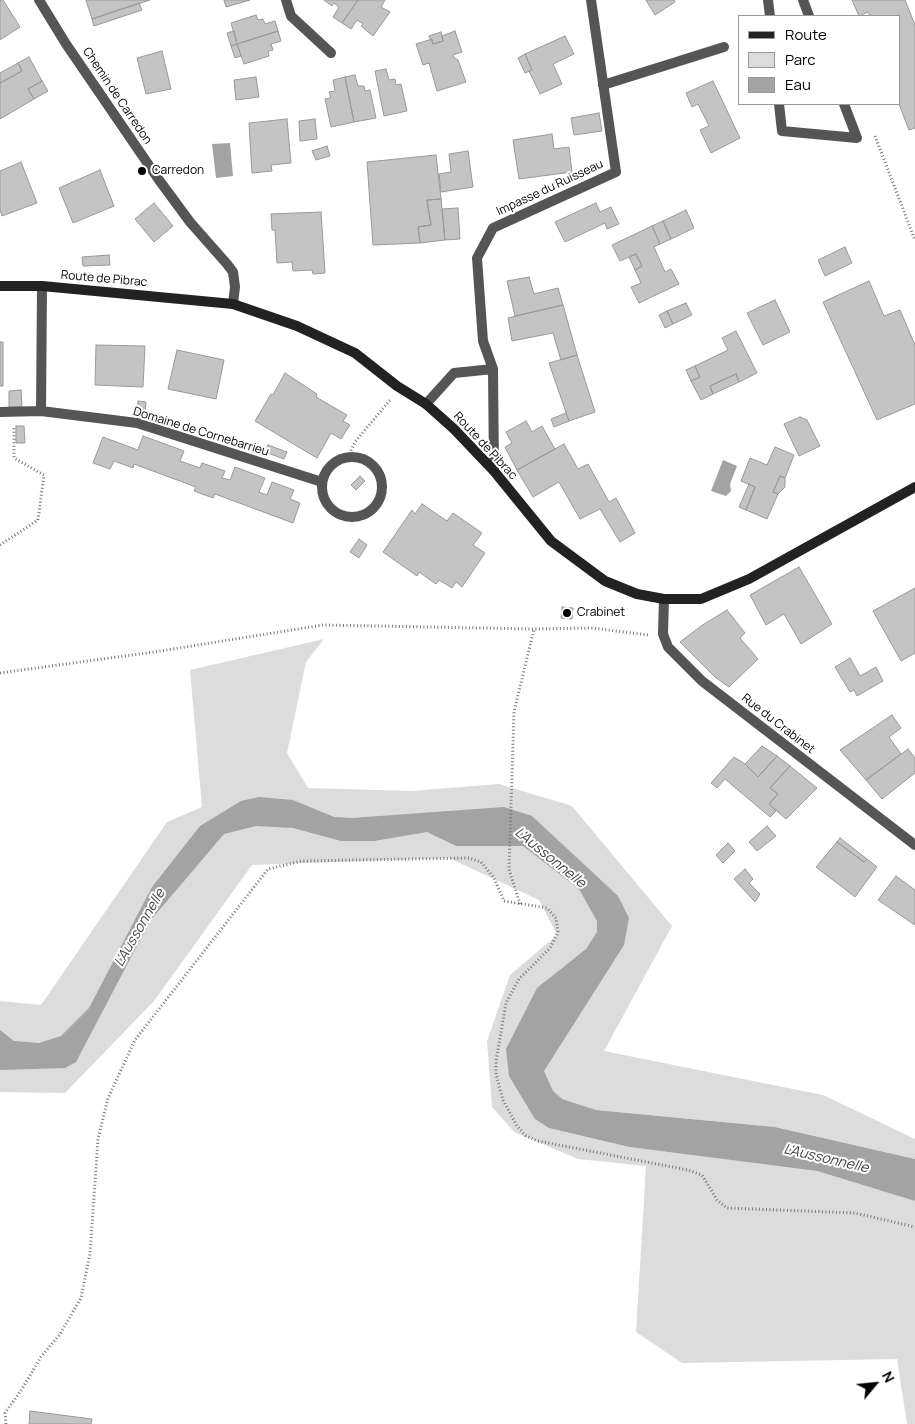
<!DOCTYPE html>
<html>
<head>
<meta charset="utf-8">
<style>
  body { margin:0 }
  #map { position:relative; width:915px; height:1424px; overflow:hidden; background:#fff; font-family:Manrope,sans-serif }
  canvas { display:block }
  .legend { position:absolute; left:738px; top:15px; width:162px; height:90px; box-sizing:border-box; background:#fff; border:1px solid #999; margin:0; padding:6px 9px; list-style:none; font-size:15px; color:#000 }
  .legend li { display:flex; align-items:center; gap:10px; height:25px }
  .legend b { width:25px; border:1px solid #999 }
  .north { position:absolute; left:850px; top:1359px; width:50px; height:50px; -webkit-text-stroke:4px #fff; paint-order:stroke; rotate:62deg; font-size:14px; font-weight:700; line-height:20px; text-align:center; color:#000 }
  .north::after { content:''; display:block; margin:auto; width:18px; height:22px; background:#000; clip-path:polygon(50% 0,100% 100%,50% 72%,0 100%) }
</style>
</head>
<body>
<div id="map">
<canvas width="915" height="1424"></canvas>
<ul class="legend">
<li><b style="height:6px;background:#222"></b>Route</li>
<li><b style="height:14px;background:#dcdcdc"></b>Parc</li>
<li><b style="height:14px;background:#a3a3a3"></b>Eau</li>
</ul>
<div class="north">N</div>
</div>
<script>
const ctx = document.querySelector('canvas').getContext('2d');
ctx.lineJoin = 'round';
function fill(path, color) { ctx.fillStyle = color; ctx.fill(path, 'evenodd'); }
const shape = rows => new Path2D(rows.map(r => 'M' + r).join(''));
function trace(path, color, width, dash) { ctx.strokeStyle = color; ctx.lineWidth = width; ctx.lineCap = dash ? 'butt' : 'round'; ctx.setLineDash(dash || []); ctx.stroke(path); }
function write(font, color, halo, rows, align = 'center') {
  ctx.font = font + ' Manrope,sans-serif'; ctx.lineWidth = 4; ctx.setLineDash([]); ctx.textBaseline = 'middle'; ctx.strokeStyle = halo; ctx.fillStyle = color; for (const [text, x, y, turn = 0] of rows) {
    ctx.save(); ctx.translate(x, y); ctx.rotate((+turn || 0) * Math.PI / 180); ctx.textAlign = isNaN(turn) ? turn : align; if (halo) ctx.strokeText(text, 0, 0); ctx.fillText(text, 0, 0); ctx.restore();
  }
}
fill(shape([
  [324,639,306,662,287,753,308,788,411,791,499,784,572,806,672,926,604,1051,823,1095,915,1139,915,1159,775,1127,596,1110,562,1099,549,1128,629,1147,817,1171,915,1201,915,1424,907,1424,897,1359,682,1363,636,1332,646,1166,578,1159,514,1132,492,1107,487,1041,510,975,557,935,539,900,449,858,252,865,154,1001,65,1093,0,1092,0,1001,41,1005,167,822,202,807,190,670]
]), '#dcdcdc');
fill(shape([
  [230,143,233,176,216,178,212,144],
  [723,460,737,466,730,484,731,491,726,496,711,491],
  [259,797,293,800,334,817,352,818,504,807,532,816,618,896,629,918,624,945,544,1071,553,1091,562,1099,596,1110,775,1127,915,1159,915,1201,817,1171,629,1147,549,1128,535,1119,509,1076,506,1049,537,988,586,949,597,932,597,921,579,889,523,846,456,846,427,832,374,841,341,841,293,828,256,826,224,834,150,921,76,1062,65,1068,0,1070,0,1030,14,1041,39,1043,61,1036,89,1008,152,887,200,826,241,801]
]), '#a3a3a3');
const building = shape([
  [0,0,3,0,20,27,0,40,0,0],
  [86,0,150,0,92,19,86,0],
  [224,0,250,0,226,7,224,0],
  [324,0,358,0,342,23,333,17,339,7,334,3,332,6,324,0],
  [358,0,385,0,381,7,390,12,373,36,361,26,363,24,357,20,351,29,342,23,358,0],
  [646,0,674,0,675,2,655,15,646,0],
  [852,0,905,0,915,25,915,128,909,130,899,104,899,16,870,16,868,12,859,16,852,0],
  [139,3,142,10,94,26,92,19,139,3],
  [256,15,258,20,263,19,265,24,275,21,278,31,237,44,231,23,256,15],
  [234,31,237,44,231,46,227,33,234,31],
  [278,31,281,41,271,44,273,50,268,51,269,56,244,64,237,44,278,31],
  [455,31,462,52,453,55,454,58,458,60,466,82,437,91,429,63,423,65,416,44,432,39,433,44,443,41,442,36,455,31],
  [441,32,443,41,433,44,429,36,441,32],
  [565,36,574,54,553,64,562,84,540,94,529,71,532,70,525,54,565,36],
  [237,44,241,56,235,58,231,46,237,44],
  [162,51,171,89,146,94,137,58,162,51],
  [525,54,532,70,525,73,518,58,525,54],
  [29,57,42,81,28,89,34,99,0,119,0,83,22,71,18,63,29,57],
  [18,63,22,71,0,83,0,73,18,63],
  [386,69,389,80,395,79,396,85,401,84,407,111,384,116,375,71,386,69],
  [355,75,358,86,364,86,365,91,370,90,376,118,354,122,345,77,355,75],
  [256,77,259,97,236,100,234,80,256,77],
  [345,77,354,122,331,127,325,99,331,98,329,92,335,91,333,80,345,77],
  [42,81,48,91,34,99,28,89,42,81],
  [713,81,740,138,711,153,700,130,709,126,698,104,692,107,686,93,713,81],
  [599,113,602,131,574,135,571,118,599,113],
  [287,119,291,163,271,165,272,171,252,173,249,123,287,119],
  [315,119,317,139,300,141,299,121,315,119],
  [552,134,554,149,569,147,572,172,519,179,513,140,552,134],
  [327,146,330,156,316,160,312,151,327,146],
  [468,151,473,187,441,192,439,174,451,172,449,154,468,151],
  [436,155,441,199,427,200,431,225,418,227,420,243,373,245,367,162,436,155],
  [21,162,37,203,2,216,0,210,0,171,21,162],
  [100,170,114,206,73,223,59,188,100,170],
  [441,199,445,240,420,243,418,227,431,225,427,200,441,199],
  [154,203,173,226,154,242,135,219,154,203],
  [596,203,600,212,611,207,619,224,607,229,605,223,565,242,555,222,596,203],
  [458,208,460,239,445,240,442,209,458,208],
  [686,210,694,228,671,239,663,221,686,210],
  [321,212,325,273,313,274,312,270,293,271,292,262,277,263,275,230,272,230,271,214,321,212],
  [663,221,671,239,660,244,652,226,663,221],
  [652,226,660,244,654,247,665,272,671,269,679,284,639,303,631,287,641,283,635,270,642,266,636,254,620,261,612,245,652,226],
  [845,247,852,263,825,276,818,260,845,247],
  [636,254,642,266,635,270,629,257,636,254],
  [109,255,110,265,83,266,82,257,109,255],
  [529,277,534,294,558,288,563,305,515,316,507,281,529,277],
  [869,281,884,316,900,310,915,345,915,404,877,420,823,302,869,281],
  [775,300,790,332,763,345,747,313,775,300],
  [686,303,692,315,673,324,667,311,686,303],
  [563,305,577,355,561,360,553,333,512,341,508,318,563,305],
  [667,311,673,324,665,328,659,315,667,311],
  [736,331,757,373,739,382,736,374,710,386,713,394,701,400,691,381,700,377,695,366,728,350,722,338,736,331],
  [0,342,3,342,3,386,0,386,0,342],
  [96,345,145,346,143,387,95,385,96,345],
  [177,350,224,360,216,399,168,389,177,350],
  [577,355,595,412,569,421,549,363,577,355],
  [695,366,700,377,691,381,686,370,695,366],
  [285,373,317,394,316,397,347,415,343,421,350,425,341,439,331,433,317,458,255,421,271,394,273,395,285,373],
  [736,374,739,382,713,394,710,386,736,374],
  [21,390,22,407,9,407,9,391,21,390],
  [138,401,146,402,145,413,137,413,138,401],
  [566,413,569,421,554,427,551,419,566,413],
  [800,417,807,420,820,446,799,456,784,424,800,417],
  [526,421,532,432,542,426,555,449,517,470,505,447,512,443,506,432,526,421],
  [16,426,24,426,25,443,16,443,16,426],
  [143,436,184,451,180,461,200,468,202,463,225,471,222,478,230,480,235,467,265,478,259,492,267,495,272,482,294,490,290,499,300,503,293,523,215,494,213,498,194,491,196,487,134,464,133,468,114,461,110,469,93,463,103,437,138,450,143,436],
  [564,444,578,469,588,464,609,502,616,498,635,533,620,542,600,509,580,519,559,482,533,497,517,470,564,444],
  [268,445,287,452,284,459,265,452,268,445],
  [775,447,794,455,785,478,780,476,773,492,778,494,767,519,746,510,755,487,741,481,750,458,767,465,775,447],
  [360,476,365,481,356,490,351,485,360,476],
  [780,476,785,478,785,487,778,494,773,492,780,476],
  [749,484,755,487,746,510,739,507,749,484],
  [422,504,447,521,453,513,482,533,473,545,485,553,462,587,456,582,452,588,439,580,436,584,419,572,417,576,383,552,412,510,415,514,422,504],
  [359,539,367,545,359,558,350,552,359,539],
  [799,567,832,624,801,644,784,614,766,625,750,595,799,567],
  [915,588,915,653,901,661,873,611,915,588],
  [562,607,573,608,572,619,561,618,562,607],
  [727,610,745,633,740,638,758,659,729,687,715,677,680,642,701,626,727,610],
  [850,658,860,676,876,667,883,681,857,696,854,690,850,692,835,667,850,658],
  [892,715,901,728,889,737,901,754,866,780,840,750,892,715],
  [762,746,777,756,758,777,745,764,762,746],
  [908,749,915,758,915,773,882,799,866,780,908,749],
  [777,756,790,766,770,788,778,794,769,804,776,811,770,817,725,779,717,788,711,783,734,757,745,764,758,777,777,756],
  [790,766,817,788,786,819,769,804,778,794,770,788,790,766],
  [767,826,776,836,757,851,749,842,767,826],
  [840,838,867,859,864,862,837,842,840,838],
  [837,842,864,862,867,859,877,867,855,897,816,867,837,842],
  [728,843,735,851,723,863,716,855,728,843],
  [745,869,753,879,749,883,760,894,755,902,734,879,745,869],
  [896,876,915,890,915,925,878,900,896,876],
  [30,1411,92,1419,91,1424,29,1424,30,1411]
]);
fill(building, '#c4c4c4');
trace(building, '#999', 1);
trace(shape([
  [875,136,915,240],
  [348,457,355,442,390,400],
  [0,545,38,520,44,475,14,458,14,427],
  [0,673,154,652,323,625,534,629,593,628,648,635],
  [520,904,509,869,514,712,534,629],
  [6,1424,5,1413,22,1389,41,1357,60,1334,81,1298,90,1254,98,1139,108,1098,135,1040,268,869,302,861,469,858,481,862,494,878,504,901,547,908,556,918,558,932,550,948,519,979,506,1003,496,1061,496,1074,503,1100,517,1126,526,1136,538,1141,688,1170,702,1175,717,1200,727,1208,855,1213,915,1227]
]), '#777', 3, [1, 2.5]);
trace(shape([
  [286,0,291,16,331,53]
]), '#555', 10);
trace(shape([
  [39,0,66,44,159,180,190,222,227,264,233,272,235,287,233,304],
  [768,0,770,16],
  [803,0,809,16],
  [603,85,724,47],
  [779,104,782,131,857,138,844,104],
  [426,404,454,373,493,369],
  [41,411,137,423,322,482],
  [0,412,41,411,42,286],
  '322 487a30 30 0 1 1 60 0a30 30 0 1 1-60 0Z',
  [494,471,493,369,483,341,477,258,493,228,616,172,591,0],
  [664,599,663,634,668,647,702,681,915,845]
]), '#555', 10);
trace(shape([
  [0,286,42,286,233,304,297,326,355,353,397,386,426,404,454,429,494,471,551,541,605,581,637,594,664,599,701,599,749,579,915,487]
]), '#222', 10);
for (const [x, y, r, color] of [
  [142,171,5,"#000"],
  [567,613,5,"#000"]
]) { const dot = new Path2D(); dot.arc(x, y, r, 0, 2 * Math.PI); ctx.fillStyle = color; ctx.fill(dot); trace(dot, '#fff', 2); }
write('12px', '#000', '#fff', [
  ["Chemin de Carredon",117,96,56],
  ["Impasse du Ruisseau",550,188,-25],
  ["Route de Pibrac",104,279,5],
  ["Domaine de Cornebarrieu",201,432,17],
  ["Route de Pibrac",485,446,47],
  ["Rue du Crabinet",778,724,38]
]);
write('12px', '#000', '#fff', [
  ["Carredon",152,171],
  ["Crabinet",577,613]
], 'left');
write('italic 14px', '#444', '#fff', [
  ["L'Aussonnelle",550,858,39],
  ["L'Aussonnelle",140,928,-60],
  ["L'Aussonnelle",826,1159,13]
]);
</script>
</body>
</html>
